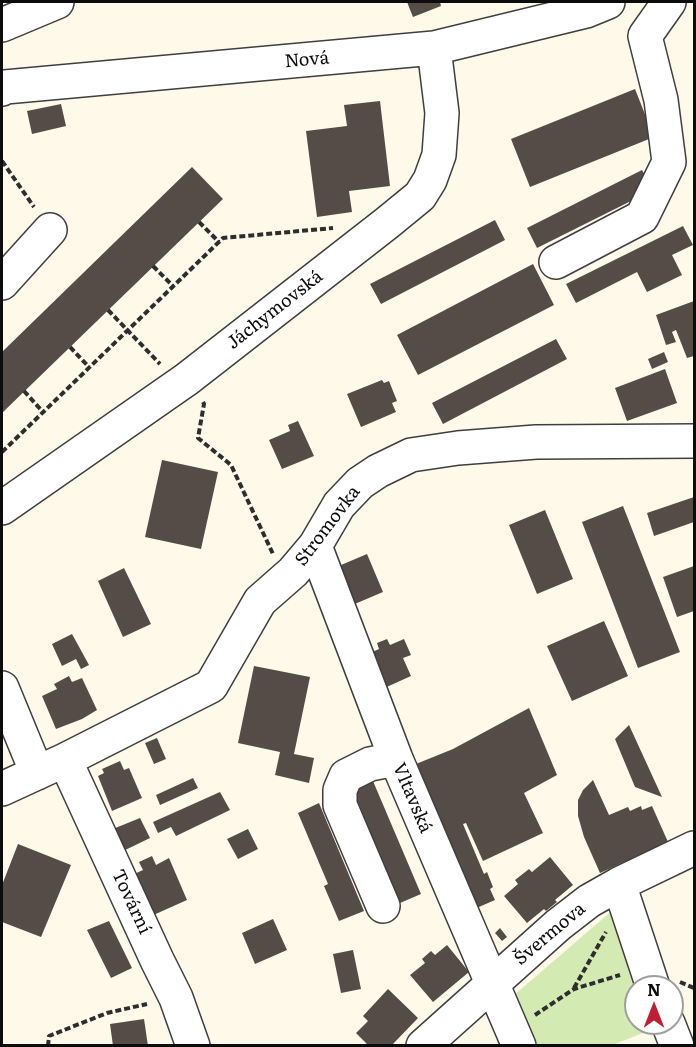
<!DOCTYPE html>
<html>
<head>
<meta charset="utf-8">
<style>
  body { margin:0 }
  #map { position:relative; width:696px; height:1047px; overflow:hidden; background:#fff9ea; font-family:Literata,serif }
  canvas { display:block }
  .frame { position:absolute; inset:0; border:3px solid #0c0c0c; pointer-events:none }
  .north { position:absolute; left:624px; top:975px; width:60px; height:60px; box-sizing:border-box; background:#fff; border:2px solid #9e9e9e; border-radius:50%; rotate:0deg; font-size:16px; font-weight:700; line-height:24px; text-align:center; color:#0c0c0c }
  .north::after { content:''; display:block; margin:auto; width:21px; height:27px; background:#c01f33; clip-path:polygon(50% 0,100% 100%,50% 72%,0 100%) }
</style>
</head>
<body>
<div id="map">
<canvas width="696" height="1047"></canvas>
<div class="frame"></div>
<div class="north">N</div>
</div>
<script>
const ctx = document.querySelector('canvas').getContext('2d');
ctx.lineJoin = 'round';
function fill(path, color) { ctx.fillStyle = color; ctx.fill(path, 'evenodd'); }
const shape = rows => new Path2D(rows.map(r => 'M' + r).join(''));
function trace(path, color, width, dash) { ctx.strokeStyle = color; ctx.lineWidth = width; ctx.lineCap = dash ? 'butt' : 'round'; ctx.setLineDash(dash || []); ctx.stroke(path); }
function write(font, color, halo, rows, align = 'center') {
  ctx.font = font + ' Literata,serif'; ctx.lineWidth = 6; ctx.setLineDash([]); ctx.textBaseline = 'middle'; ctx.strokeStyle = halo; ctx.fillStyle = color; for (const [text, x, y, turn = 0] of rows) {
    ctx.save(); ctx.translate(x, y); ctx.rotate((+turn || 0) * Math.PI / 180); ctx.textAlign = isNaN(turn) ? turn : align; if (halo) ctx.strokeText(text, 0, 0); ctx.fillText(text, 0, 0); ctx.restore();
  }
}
fill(shape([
  [614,909,636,987,636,1023,653,1023,655,1028,613,1045,531,1045,513,996]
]), '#d4eab3');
fill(shape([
  [407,2,440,2,441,6,413,17],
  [635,89,654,137,530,187,511,139],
  [380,101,390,186,349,191,352,212,317,217,306,131,347,126,344,105],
  [61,104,66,126,32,134,27,111],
  [192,167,223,199,2,413,2,352],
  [642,170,653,190,537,248,527,228],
  [495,220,505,240,381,304,370,284],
  [683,226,693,245,672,255,682,275,647,292,637,272,576,303,566,284],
  [533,264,554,305,418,375,397,335],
  [694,301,694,356,687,358,676,330,672,332,676,342,666,345,656,315],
  [556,339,567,359,443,424,432,403],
  [664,352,668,362,652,369,648,359],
  [665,369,677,403,627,421,615,388],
  [382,380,384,383,389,381,397,401,392,403,396,412,361,427,347,394],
  [298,421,314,456,282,469,269,440,290,431,288,425],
  [162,460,218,472,201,549,145,537],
  [694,497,694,522,654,536,647,513],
  [623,506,680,652,638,668,582,522],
  [545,510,573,579,537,594,509,525],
  [367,554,383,592,350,606,334,568],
  [694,566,694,611,677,617,663,577],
  [124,568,151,624,123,637,98,581],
  [604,621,628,676,572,701,547,646],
  [72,634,89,665,81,669,76,659,62,666,52,644],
  [387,639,390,645,404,639,411,655,403,658,411,676,380,690,363,656,379,649,377,643],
  [254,666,310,677,294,754,314,758,309,783,275,775,280,752,238,743],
  [69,676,72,682,82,678,97,710,82,719,56,729,42,696,57,689,54,684],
  [529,708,557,775,524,793,543,833,483,861,466,823,463,824,484,874,487,872,493,887,490,889,495,900,472,910,411,766,453,749],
  [629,725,662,797,635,787,615,739],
  [157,738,166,759,154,764,145,743],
  [120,761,124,770,129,768,142,798,112,811,98,776,104,773,102,769],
  [370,774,421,894,400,903,354,793],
  [193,778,198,788,160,805,156,795],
  [593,780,609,815,628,807,630,811,641,806,642,810,652,806,668,842,600,873,584,837,578,816,578,800,583,790],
  [220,792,230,810,176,836,171,827,158,833,153,822],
  [319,803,364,911,339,921,324,886,328,884,298,813],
  [140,818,150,838,119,853,108,831],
  [248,829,258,849,238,859,227,839],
  [18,844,71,865,41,937,2,922,2,885],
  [152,856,156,865,169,858,187,900,149,917,130,876,143,870,139,862],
  [550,857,573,885,555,900,557,902,546,911,544,909,527,923,504,896,518,884,515,880,529,869,532,872],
  [273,919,287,950,255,964,242,933],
  [109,921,132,968,111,978,87,930],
  [500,928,507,937,502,941,495,933],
  [447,945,469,972,433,1002,410,975,425,963,422,959,431,951,435,955],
  [353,950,361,989,341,993,333,954],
  [388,989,418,1018,391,1046,369,1046,356,1033,368,1021,363,1016],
  [144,1019,148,1046,113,1046,110,1024]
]), '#554c48');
const minor = shape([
  [2,25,57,2],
  [2,89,5,87,434,48,586,11,608,2],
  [556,262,642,217,669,162,661,100,645,36,669,2],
  [2,283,50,230],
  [2,508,187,379,387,223,420,196,430,180,439,155,442,113,434,48],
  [315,546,396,759,519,1046],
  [2,688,37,773],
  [65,760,157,960,176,998,193,1046],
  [2,789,65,760,211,686,260,601,293,572,315,546,339,505,360,483,378,471,411,455,458,448,536,442,694,441],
  [619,884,653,987],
  [383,906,340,805,340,790,346,776,370,764,396,759],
  [668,1023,677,1046],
  [423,1046,558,925,589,901,619,884,694,848]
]);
trace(minor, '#3f3f3f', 36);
trace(shape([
  [2,161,34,207],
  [199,222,219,242],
  [153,266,173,286],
  [108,310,160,364],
  [70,347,89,367],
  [24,391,43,412],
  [203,402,204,404,198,438,231,465,273,554],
  [2,452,223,238,333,228],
  [680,982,694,988],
  [574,988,606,932],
  [535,1015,574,989,620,975],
  [48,1046,49,1036,107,1013,147,1004]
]), '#2e2e2e', 4, [6, 3]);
trace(minor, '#fff', 33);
write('18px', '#0c0c0c', '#fff', [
  ["Nová",307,60,-5],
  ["Jáchymovská",275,310,-38],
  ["Stromovka",328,526,-53],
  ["Vltavská",412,798,67],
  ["Tovární",131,902,65],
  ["Švermova",550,934,-40]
]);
</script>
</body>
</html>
